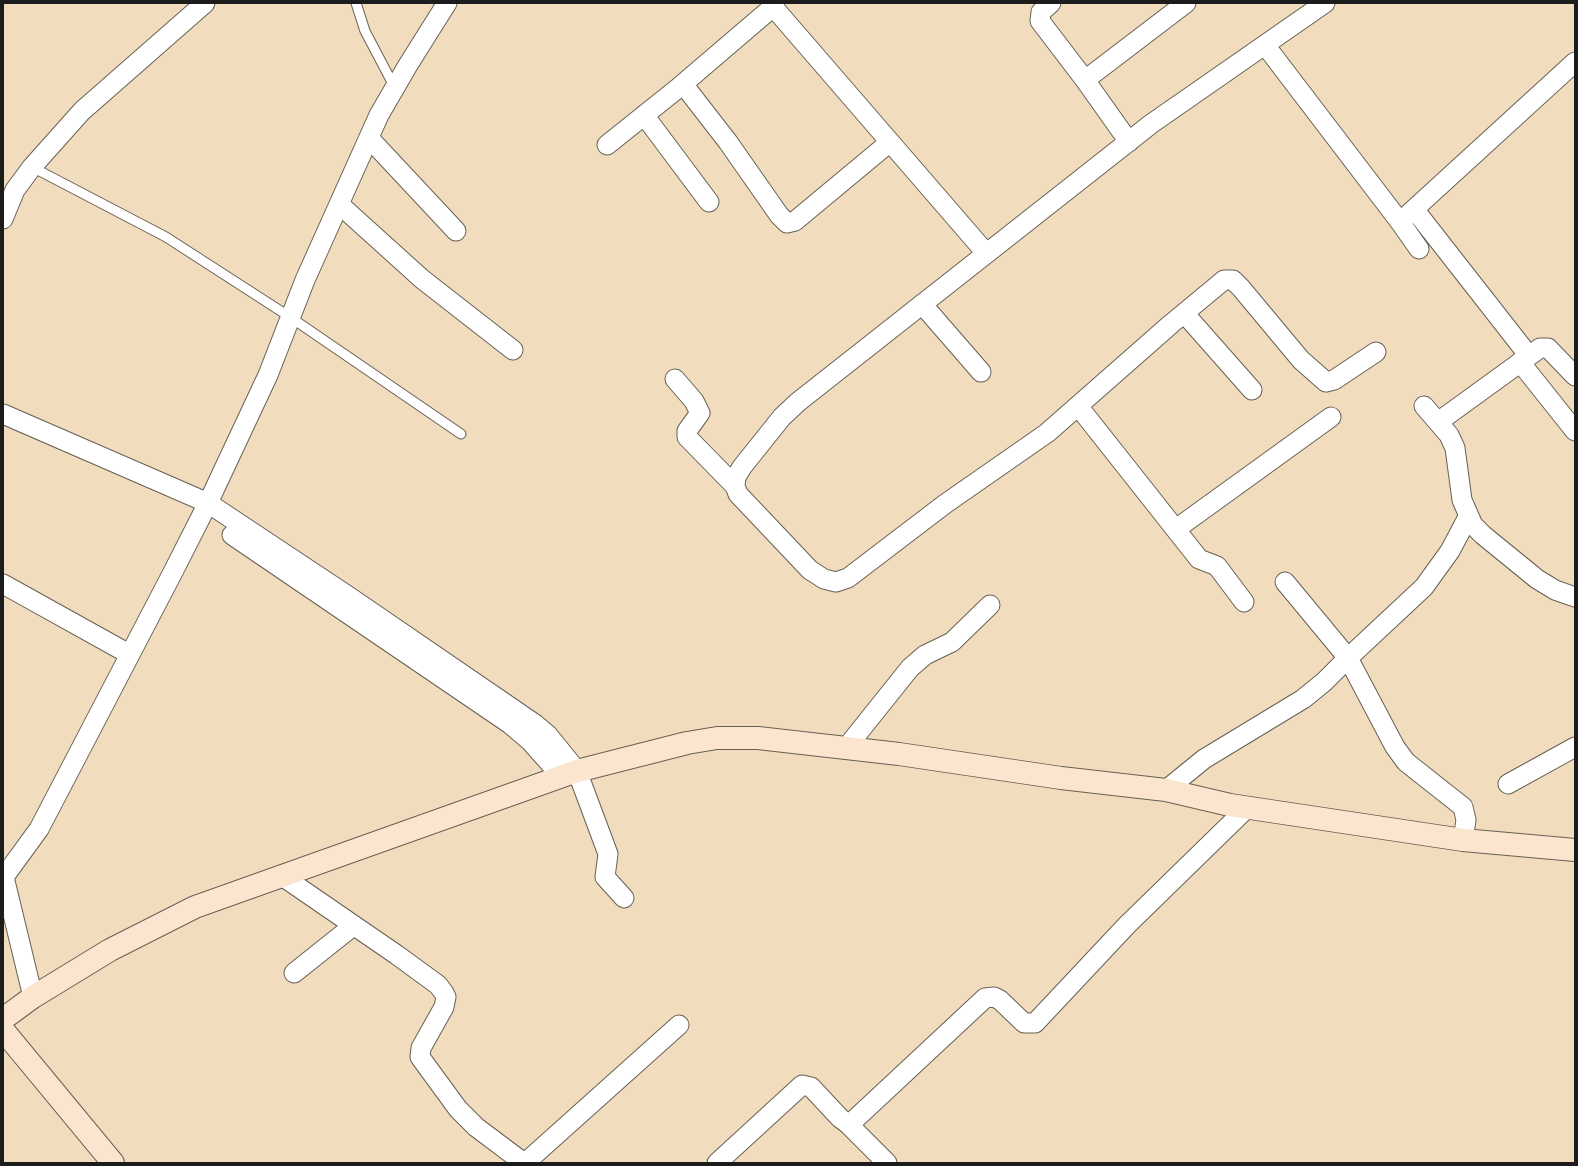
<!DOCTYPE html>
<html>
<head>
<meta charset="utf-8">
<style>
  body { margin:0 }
  #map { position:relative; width:1578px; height:1166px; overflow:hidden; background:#f1ddbd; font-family:"Shantell Sans",sans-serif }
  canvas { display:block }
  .frame { position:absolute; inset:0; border:4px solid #1c1c1c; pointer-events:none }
</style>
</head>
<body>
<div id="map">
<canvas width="1578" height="1166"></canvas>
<div class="frame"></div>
</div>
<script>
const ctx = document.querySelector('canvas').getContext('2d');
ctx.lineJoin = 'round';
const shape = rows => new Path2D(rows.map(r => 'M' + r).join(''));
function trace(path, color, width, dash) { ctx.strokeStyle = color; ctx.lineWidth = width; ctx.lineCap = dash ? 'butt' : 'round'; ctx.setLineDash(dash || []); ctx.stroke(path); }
const lane = shape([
  [356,3,365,31,395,88],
  [32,167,166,237,290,317,461,434]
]);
const street = shape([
  [774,3,775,9,986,253],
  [1051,3,1041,12,1040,21,1085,80,1129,142],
  [1325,3,1151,124,798,402,782,417,742,467,736,477,735,486,738,494,810,570,824,579,836,582,848,578,945,504,1047,433,1171,324,1224,280,1233,280,1241,288,1301,360,1326,382,1334,380,1376,352],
  [1265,45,1400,222,1419,249],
  [1085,80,1186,3],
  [683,84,728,142,779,215,787,223,795,221,890,142],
  [644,115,709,202],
  [369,138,456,231],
  [607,145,677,89,774,6],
  [339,204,422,279,513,350],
  [1414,209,1529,356],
  [3,219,15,190,32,167,82,111,205,3],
  [1400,222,1575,62],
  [922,304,981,372],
  [1184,313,1252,390],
  [1520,362,1575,431],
  [675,379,694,401,700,413,687,431,687,437,735,486],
  [1078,406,1199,559,1217,566,1244,602],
  [1424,406,1449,435,1455,448,1462,500,1473,525,1483,535,1537,579,1555,590,1575,597],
  [3,414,208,503,351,598,535,724,548,735,577,771,608,854,605,877,624,898],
  [1438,422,1540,348,1548,348,1575,376],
  [1176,529,1331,417],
  [232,535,510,724,530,741,562,777],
  [1285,582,1348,658,1395,747,1406,762,1463,807,1466,820,1463,840],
  [3,584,129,654],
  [846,748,910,668,925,655,952,642,990,605],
  [1508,784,1575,747],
  [1166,790,1204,759,1303,699,1324,682,1348,658,1424,587,1450,551,1468,517],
  [282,876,397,955,438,985,444,993,446,997,444,1007,421,1048,420,1057,458,1109,476,1127,524,1163],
  [294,973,353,926],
  [33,997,4,877,39,829,173,572,208,503,268,375,305,280,379,115,408,65,447,3],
  [848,1124,887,1163],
  [525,1163,679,1025],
  [717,1163,802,1085,811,1087,840,1118,848,1124,851,1123,985,998,994,997,1000,1000,1024,1023,1035,1023,1127,925,1247,808]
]);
const secondary = shape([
  [3,1019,33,997,110,950,195,907,577,771,687,743,717,738,758,738,899,754,1061,778,1166,790,1230,805,1463,840,1575,850],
  [3,1030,113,1163]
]);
trace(lane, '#676054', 11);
trace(street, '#676054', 21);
trace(secondary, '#676054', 24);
trace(lane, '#fff', 9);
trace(street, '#fff', 19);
trace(secondary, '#fce5cf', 22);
</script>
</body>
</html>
